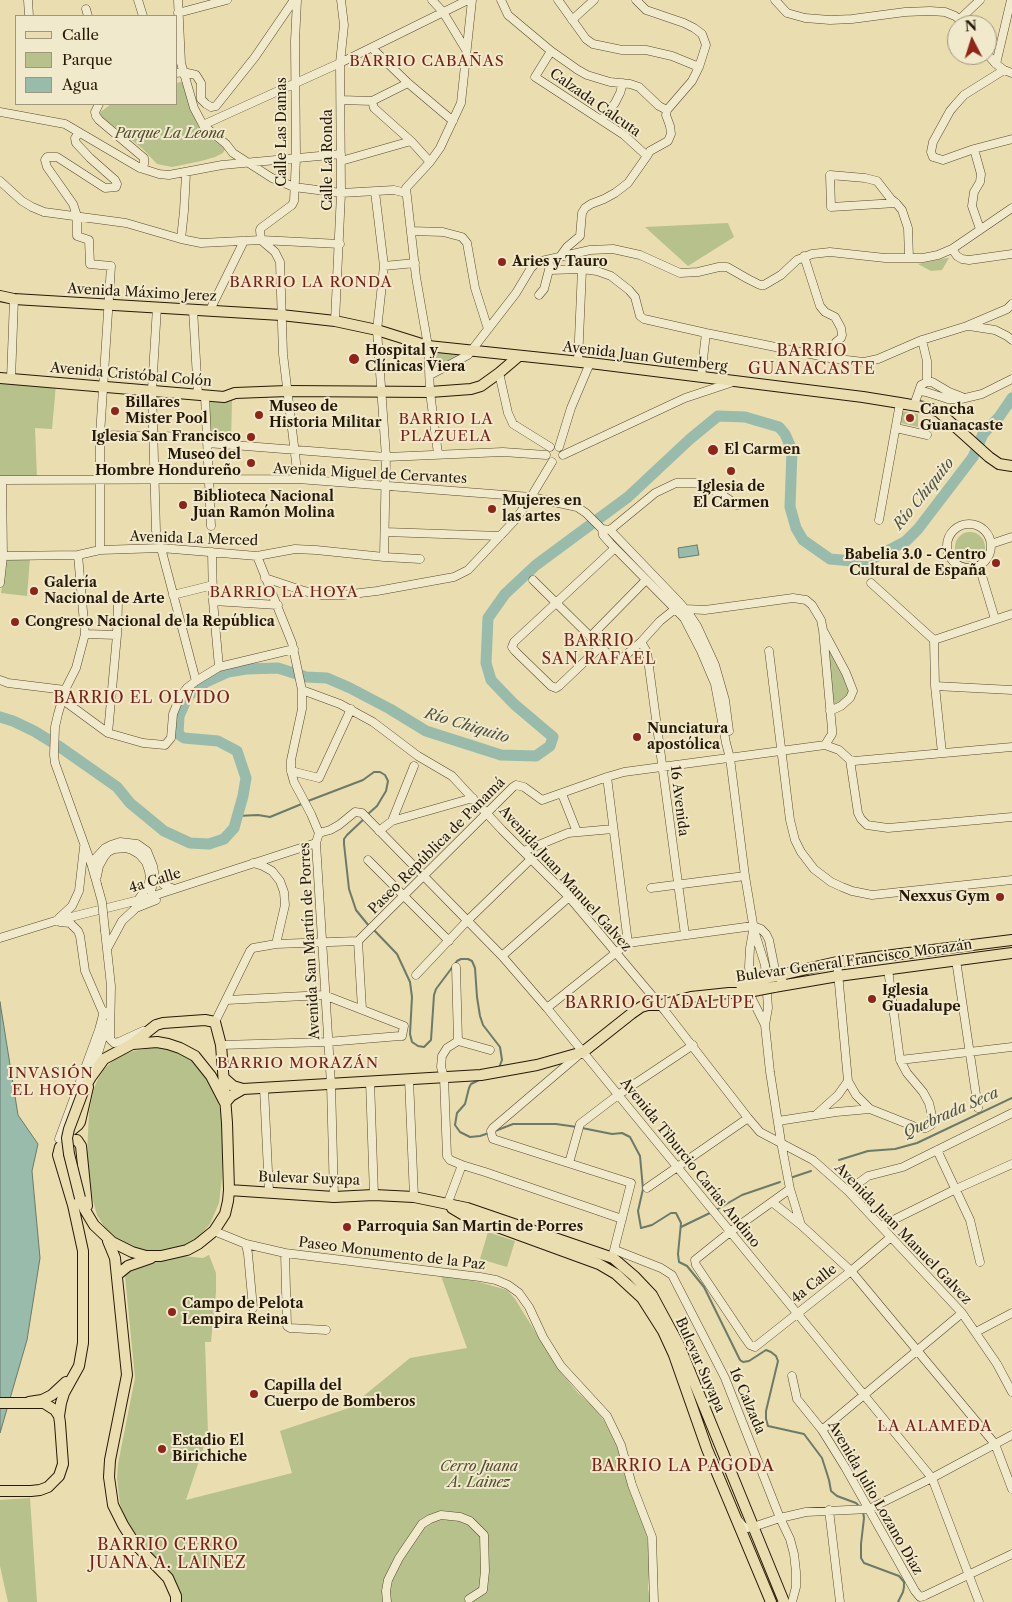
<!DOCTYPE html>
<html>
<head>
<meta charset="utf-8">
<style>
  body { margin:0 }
  #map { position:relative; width:1012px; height:1602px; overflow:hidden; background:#eaddaf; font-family:"Libre Caslon Text",serif }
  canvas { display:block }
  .legend { position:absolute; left:15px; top:15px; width:162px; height:90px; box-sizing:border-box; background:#f1e9cb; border:1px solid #a0967d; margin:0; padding:6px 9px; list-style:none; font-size:15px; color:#271907 }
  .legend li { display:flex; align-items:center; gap:10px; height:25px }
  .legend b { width:25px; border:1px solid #a0967d }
  .north { position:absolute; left:947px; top:15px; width:50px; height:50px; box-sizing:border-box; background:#f1e9cb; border:1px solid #a0967d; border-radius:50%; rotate:355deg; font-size:14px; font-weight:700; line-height:20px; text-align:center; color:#271907 }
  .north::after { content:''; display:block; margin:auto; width:18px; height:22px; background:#8f2418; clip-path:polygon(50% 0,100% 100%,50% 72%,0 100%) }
</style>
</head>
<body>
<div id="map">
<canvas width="1012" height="1602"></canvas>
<ul class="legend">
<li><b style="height:6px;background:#eaddaf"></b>Calle</li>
<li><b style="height:14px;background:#b6c18c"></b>Parque</li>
<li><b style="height:14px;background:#98bbac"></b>Agua</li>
</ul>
<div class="north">N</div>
</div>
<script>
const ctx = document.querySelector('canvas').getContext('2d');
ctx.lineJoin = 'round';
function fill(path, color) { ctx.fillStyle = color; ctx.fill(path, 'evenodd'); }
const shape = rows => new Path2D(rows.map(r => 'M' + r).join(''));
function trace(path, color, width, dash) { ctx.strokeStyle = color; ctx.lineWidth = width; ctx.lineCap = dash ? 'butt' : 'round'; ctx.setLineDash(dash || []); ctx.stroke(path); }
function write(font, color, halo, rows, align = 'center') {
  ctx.font = font + ' "Libre Caslon Text",serif'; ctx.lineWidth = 4; ctx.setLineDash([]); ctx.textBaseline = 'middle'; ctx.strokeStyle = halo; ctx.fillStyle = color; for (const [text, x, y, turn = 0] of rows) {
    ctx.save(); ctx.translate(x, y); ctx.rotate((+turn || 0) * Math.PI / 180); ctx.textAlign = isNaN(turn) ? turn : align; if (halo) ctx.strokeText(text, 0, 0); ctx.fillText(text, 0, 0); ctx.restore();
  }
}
fill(shape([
  [185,81,192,108,198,125,213,140,225,149,223,153,215,157,201,161,172,167,157,164,143,149,98,114,111,104,176,104,176,83],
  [728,223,734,237,688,266,645,227],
  [946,258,949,258,942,270,931,271,918,264],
  [431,349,460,353,461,356,432,371],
  [0,379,56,384,52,429,35,428,37,478,0,478],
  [210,400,232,400,231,442,209,442],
  [902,411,918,414,918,427,901,423],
  '955 547a15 15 0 1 1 30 0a15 15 0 1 1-30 0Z',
  [6,558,30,558,27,596,1,593],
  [825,642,829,644,848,688,848,694,843,701,834,706],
  [153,1048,167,1048,192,1057,216,1090,221,1116,222,1148,222,1178,219,1203,210,1224,200,1235,188,1244,179,1248,162,1252,148,1251,133,1248,116,1239,105,1228,97,1215,92,1197,87,1155,89,1112,94,1088,99,1077,104,1069,115,1059,133,1051],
  [488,1232,515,1241,507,1267,480,1259],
  [209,1255,216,1273,216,1292,211,1342,205,1342,208,1434,186,1500,292,1473,280,1431,349,1408,410,1358,467,1348,441,1276,479,1282,507,1290,515,1299,559,1370,578,1393,595,1408,604,1421,617,1447,627,1483,646,1532,650,1556,648,1589,651,1602,180,1602,178,1586,168,1569,143,1547,130,1529,120,1504,117,1478,118,1464,135,1378,125,1276,127,1269,149,1261,182,1256,203,1258],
  [30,1498,37,1602,8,1602,0,1566,0,1500]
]), '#b6c18c');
const water = shape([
  [697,545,699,555,679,558,678,548,697,545],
  [0,1002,18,1115,38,1144,32,1171,40,1258,27,1340,0,1433,0,1002]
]);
fill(water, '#98bbac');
trace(water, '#6b7a6a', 1);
trace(shape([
  [308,801,363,780,374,772,380,772,385,775,388,781,386,791,377,806,368,814],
  [237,816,258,815,270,817,304,803],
  [365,818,347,835,344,839,344,844,349,889,356,910,369,926],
  [373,929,397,954,410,982,412,997,410,1034,412,1042,418,1046,424,1047,431,1040,434,995,436,989,457,961,461,959,468,959,472,961,475,968,477,997,480,1016,483,1025,500,1047,502,1060,499,1068],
  [479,1080,471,1084,469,1088,465,1104,457,1113,455,1125,460,1132,470,1137,480,1136,489,1133],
  [582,1128,612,1134,622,1133,630,1137,640,1156,643,1189,638,1211,641,1228,652,1225,671,1213,676,1213,681,1223,678,1254,679,1262,687,1266,704,1287,740,1360,743,1362,749,1361,766,1350,771,1352,776,1356,778,1361,766,1411,766,1419,768,1426,804,1434,822,1458,829,1480,831,1491,837,1496,856,1503,860,1507],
  [495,1131,513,1124,556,1124,577,1127],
  [839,1160,868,1151,895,1149,917,1143,1012,1098],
  [793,1177,811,1171],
  [716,1210,742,1195,780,1182],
  [681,1227,712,1212],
  [863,1511,864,1518,861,1544,861,1558,864,1563,899,1576,904,1582,904,1587,903,1592,898,1602]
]), '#6b7a6a', 2);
trace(shape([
  [0,717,13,721,34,731,60,747,117,787,130,803,164,831,190,843,209,844,224,839,234,828,243,796,246,778,237,751,218,741,184,738,178,734,179,716,188,696,206,682,228,672,246,669,278,668,306,677,327,678,350,688,390,709,426,731,501,755,536,756,550,746,553,737,514,704,491,680,486,663,488,618,505,594,536,565,628,497,690,439,718,416,745,417,779,427,785,434,792,450,790,507,796,528,803,540,830,559,852,561,870,560,906,541,918,529,973,457,983,434,999,417,1012,398]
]), '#98bbac', 11);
const minor = shape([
  [28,0,29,16],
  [138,0,143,16],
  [178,0,181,63,194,108,203,125,226,144,233,153,272,178,294,187,341,193,394,190,406,193],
  [297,0,295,41,296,158,294,201,292,205,261,228,260,230,261,240,275,252,280,262,283,354,298,479],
  [432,0,443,12,466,50],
  [501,0,508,15,551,51,578,70,587,75,610,82,630,84,639,87,659,106,667,110],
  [558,0,586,39,593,44,622,50,646,50,672,56,699,67],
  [636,0,646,10,684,23,694,28,702,34,706,45,699,67,692,81,667,110,666,115,670,126,671,134,668,141,650,151,647,156],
  [775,0,787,13,805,18,830,20,852,19,905,12,930,11,945,12,955,16,966,25],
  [86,9,88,16],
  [178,13,227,0],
  [960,19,980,0],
  [572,20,594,0],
  [372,48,408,83,453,121],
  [551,51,535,77,624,135,647,156,628,183,615,193,604,199,591,204,585,208,582,213,580,236,567,247,559,258],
  [987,54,996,64,1004,70,1012,73],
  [996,64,1011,0],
  [1004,70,964,95,956,104,950,111,933,142,931,152,933,157,943,160,974,149,1012,139],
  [176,73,183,72,196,75,201,83,201,99,206,104,211,107,216,106,255,57,294,0],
  [341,100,372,101,408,83],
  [372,101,374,108,411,141,430,162],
  [99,104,95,112,96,116,99,120,144,158,144,164,140,168],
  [0,112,65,124,140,168,159,174,169,175,222,165,341,154],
  [602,119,615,103,620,93,623,83],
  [203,125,340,63,468,0],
  [79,133,75,138,76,143,90,158,115,180,117,184,116,187,105,188,57,157,47,157,45,160,47,167,73,204,77,216,77,236,89,240,90,264,111,266,100,435,100,550],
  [974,149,981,174,980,182,974,192,972,206,980,229],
  [341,161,411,141],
  [0,181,22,201,32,207,44,212,126,223,181,239,201,243,261,240,340,244],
  [375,192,384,266,377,330,386,457,384,557],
  [896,203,831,207,830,175,865,178,877,181,891,199,896,203,902,210,908,228,909,258],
  [411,231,443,232,462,237,467,243,475,288,488,329],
  [181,239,184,211,186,173],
  [952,249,957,256,962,259,969,260,1012,254],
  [804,256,820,306,825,312,835,317,841,328,842,335,841,338,836,342,830,358],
  [384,266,415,263],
  [550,270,582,269,597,271,611,276,629,290,635,297,640,316,644,319,706,333,830,358,855,361,864,362,878,359,922,340,967,326,1007,309,1012,304],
  [539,295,544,289,550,266],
  [193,309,198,395],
  [210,310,244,241],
  [335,321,341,193,340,63,344,25,341,0],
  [969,326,995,330,1007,336,1012,340],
  [922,340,927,361,927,382],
  [578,362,582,269],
  [499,373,508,413,513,424,550,447],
  [430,375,468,355,516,293,531,268,537,262,590,250,613,249,640,255,680,273,698,272,719,267,727,267,748,279,760,285,764,285,781,275,797,260,812,254,830,252,885,258,923,258,938,255,952,249,1012,208],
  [701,377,706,333],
  [11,379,14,299],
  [919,391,926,392,948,399,961,399,982,394,1012,379],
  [205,396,211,526],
  [914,405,921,385,927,382,932,382,949,392,962,397],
  [896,428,927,435],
  [100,435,207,437],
  [207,443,386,457,503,452,546,455],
  [559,447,571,408,590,363],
  [438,454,430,392,428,346,416,277,406,188,430,162,440,148,461,103,472,0],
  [563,455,685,398,733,382],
  [0,480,298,479,531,497,577,507,586,513,602,529,610,530,680,603,689,614,697,626,715,665,725,700,729,731],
  [879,520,900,403],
  '947 546a22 22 0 1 1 44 0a22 22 0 1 1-44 0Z',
  [602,529,603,535,610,543,684,618,701,651,715,684,726,743,730,758,745,876,754,930,765,965,768,1008,765,1025,770,1072,781,1142,790,1189,801,1225,851,1271,995,1444,1012,1489],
  [610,530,655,493,676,483,696,483,721,494,737,505],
  [156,531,152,390,157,307],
  [385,532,500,536],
  [991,544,1012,537],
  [161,548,196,681],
  [212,552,213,601,219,667],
  [78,555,85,634,76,668,65,690,58,714,55,727,54,755,55,763,91,863,97,884],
  [3,556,78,555,100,550,161,548,257,556,295,549,316,550,384,557,420,559],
  [257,556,292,643,302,690,302,709,291,760,291,771,294,782,311,814,319,833,316,843,331,1084,334,1197],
  [979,566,995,619],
  [265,578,304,591,322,595,343,595,377,591,454,577,468,570,516,519,531,497,552,462],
  [533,580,613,659,620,660,641,642,660,621,675,609],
  [0,583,3,556,2,480],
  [871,583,934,640,935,686,942,753],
  [173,595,213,585],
  [213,601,278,605],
  [685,609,705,610,793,598,806,600,812,605,821,620,823,630,832,729,832,734,825,745],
  [824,632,846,673,853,691,850,698,841,706,830,711],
  [85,634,117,635],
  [590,637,646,580],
  [934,640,1012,614],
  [641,642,647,652,685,935],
  [600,647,559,686,556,688,551,686,515,651,512,647,514,642,615,548],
  [769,651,790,820,795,840,801,852,814,869,831,882,842,887,852,891,872,895,1012,880],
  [0,680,8,683,65,690],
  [935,686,1012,690],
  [302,690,340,704,373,722,418,756,452,776,502,830,569,897,665,1011,748,1118,760,1132,813,1160,848,1191,962,1313,997,1364,1012,1392],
  [63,700,108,733,143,743,165,745,171,738,173,714,180,697,187,688,196,681,219,667,294,649],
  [108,733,117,635,118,602],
  [850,760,858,813,861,819,867,825,888,828,1012,817],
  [291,771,319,778,351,709],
  [607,777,628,943],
  [562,794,577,832],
  [392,821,414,766],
  [379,831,392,821,473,798],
  [319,833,330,830,339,825,355,812,362,813,502,956,547,1008,932,1478,979,1602],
  [524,851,568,833,613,829],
  [368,860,449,941],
  [91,863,105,848,111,845,120,842,137,844,147,851,153,866,155,877,151,891],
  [253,863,263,866,272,871,280,881,284,892,285,905,276,944],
  [97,876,99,866,104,857,108,852,114,849,126,848,132,850,139,854,146,862,149,871,150,878,148,886,138,900],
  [155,877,164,885,174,889],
  [651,888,745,876],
  [59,918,72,906,79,891,84,847],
  [60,922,70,923,78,931,80,936,85,971,104,1015],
  [105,931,111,986,110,1039,114,1043,119,1042,143,1031],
  [753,931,750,948,749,967,752,999,765,1025],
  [0,938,55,921,147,898,316,843],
  [358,941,362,1009],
  [108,947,122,921,136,908,156,900],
  [502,956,569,897],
  [956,960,978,1108],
  [837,962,848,1081,856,1095,870,1109],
  [416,975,467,921,531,859],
  [547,1008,628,943,753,926,761,929,766,934,769,940,776,975,786,985],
  [215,1022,250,951,253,948,276,944,358,941,513,787,516,785,524,787,542,800,607,777,624,772,825,745,839,750,850,760,854,761,1012,747],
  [458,1041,490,1050],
  [221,1045,327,1042,400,1036,402,1036,404,1026,324,995,227,1000],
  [581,1053,493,1128,491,1131,492,1136,493,1139,631,1183,613,1254],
  [900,1060,1012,1047],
  [92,1073,107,1024],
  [409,1079,414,1197],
  [370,1081,374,1195],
  [264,1088,269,1192],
  [817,1114,838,1095,848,1081],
  [778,1121,836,1112,870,1109,918,1128,926,1128,931,1125,933,1120,929,1103,923,1092,907,1073,900,1060,888,969],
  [59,1139,99,1030,104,1011],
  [937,1150,970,1220,980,1262],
  [569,1163,580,1124,618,1095,693,1045],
  [462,1165,485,1172,622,1219],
  [647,1188,748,1118],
  [790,1189,730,1232,695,1260,696,1265,745,1338,750,1345,755,1347,851,1271,891,1237],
  [848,1191,868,1176,903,1167,1012,1113],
  [772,1202,801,1225],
  [447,1205,462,1165,450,1160,447,1156,444,1077,441,1067,442,1056,447,1048,458,1041,456,967],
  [881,1226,956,1189,1012,1164],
  [214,1231,246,1244,285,1253,480,1277,496,1280,508,1285,519,1293,529,1307,543,1337,561,1366,607,1416,621,1445,632,1485,652,1537,654,1602],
  [246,1244,248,1254,253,1308],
  [615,1250,661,1268,672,1275,725,1378,780,1518,790,1539,794,1554,796,1572,796,1587,792,1602],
  [285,1253,287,1326,290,1328,326,1330],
  [976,1332,1012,1313],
  [792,1376,797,1399,822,1430,845,1467,915,1591,920,1597,924,1596],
  [822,1430,962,1313],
  [829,1510,840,1602],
  [738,1520,743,1526,747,1528,753,1527,780,1518,806,1512,869,1509,932,1478,1012,1435],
  [924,1596,1012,1554],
  [387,1602,386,1591,388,1580,399,1558,422,1524,430,1519,441,1515,460,1517,470,1521,484,1535,485,1571,483,1590,469,1599]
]);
const major = shape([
  [0,296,14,299,281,315,335,321,377,330,428,346,590,363,863,397,900,403,929,408,939,412,989,457,999,464,1012,466],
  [0,378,224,397,235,393,287,391,430,392,471,389,481,386,499,373,519,356],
  [771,977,837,962,1012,940],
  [774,987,838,976,1012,953],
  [133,1044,157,1042,168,1044,180,1048,195,1056,211,1076,225,1103,231,1096,243,1089],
  [224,1078,233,1086,243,1089,481,1075,537,1065,583,1052,631,1014,641,1007,648,1005,661,1005,691,997,729,993,743,993],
  [66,1135,78,1125,80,1122,88,1087],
  [229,1190,334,1197,374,1195,414,1197,467,1208,613,1258,634,1276,652,1295,679,1345,784,1602],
  [80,1198,85,1210,94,1225,112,1242,132,1252,146,1256,161,1256,187,1250,198,1244,214,1231,225,1214,228,1201,229,1190,227,1123,221,1045,215,1022,205,1020,163,1023,156,1025,132,1044,104,1059,91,1077,84,1089],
  [452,1208,462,1214,599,1264,616,1274,642,1298,663,1331,674,1355,707,1449,771,1602],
  [108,1241,115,1258,127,1375,110,1460,109,1477,113,1505,123,1525,135,1544,168,1578,176,1596,176,1602],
  [117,1275,128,1266,151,1258],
  [29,1402,42,1400,52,1395,66,1382],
  [0,1403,44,1403,55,1410,59,1416,60,1423,63,1464,59,1476,48,1487,40,1490,31,1491,0,1491],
  [59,1416,61,1403,64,1393,79,1366,83,1343,83,1251,73,1205,58,1155,60,1147,72,1140,77,1140,81,1146,87,1206]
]);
trace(minor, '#584a31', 9);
trace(major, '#271907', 12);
trace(minor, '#f1e9cb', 8);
trace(major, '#eaddaf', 10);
const minorBridge = shape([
  [97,884,102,902,105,931]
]);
const majorBridge = shape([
  [740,984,771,977],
  [743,993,774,987],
  [80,1198,69,1154,67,1138,69,1129,84,1089]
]);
trace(minorBridge, '#584a31', 9, []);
trace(majorBridge, '#271907', 12, []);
trace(minorBridge, '#f1e9cb', 8);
trace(majorBridge, '#eaddaf', 10);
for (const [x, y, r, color] of [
  [502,262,5,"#8f2418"],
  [354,359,6,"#8f2418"],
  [115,411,5,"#8f2418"],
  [259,415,5,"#8f2418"],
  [910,418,5,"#8f2418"],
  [251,437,5,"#8f2418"],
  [713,450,6,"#8f2418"],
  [251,463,5,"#8f2418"],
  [731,471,5,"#8f2418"],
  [183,505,5,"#8f2418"],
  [492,509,5,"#8f2418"],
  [996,563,5,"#8f2418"],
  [34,591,5,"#8f2418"],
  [15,622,5,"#8f2418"],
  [637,737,5,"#8f2418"],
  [1000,897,5,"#8f2418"],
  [872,999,5,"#8f2418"],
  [347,1227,5,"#8f2418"],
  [172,1312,5,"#8f2418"],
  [254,1394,5,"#8f2418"],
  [162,1449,5,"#8f2418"]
]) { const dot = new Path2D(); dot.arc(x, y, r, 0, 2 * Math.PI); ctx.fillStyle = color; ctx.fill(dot); trace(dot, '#f1e9cb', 2); }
write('14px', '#271907', '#f1e9cb', [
  ["Calzada Calcuta",595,103,35],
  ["Calle Las Damas",282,132,-90],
  ["Calle La Ronda",328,160,-90],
  ["Avenida Máximo Jerez",142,293,3],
  ["Avenida Juan Gutemberg",645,357,7],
  ["Avenida Cristóbal Colón",131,375,5],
  ["Avenida Miguel de Cervantes",370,474,3],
  ["Avenida La Merced",194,539,2],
  ["16 Avenida",679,801,83],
  ["Paseo República de Panamá",437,846,-45],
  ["Avenida Juan Manuel Galvez",565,879,48],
  ["4a Calle",155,881,-17],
  ["Avenida San Martín de Porres",310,941,-93],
  ["Bulevar General Francisco Morazán",854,961,-8],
  ["Avenida Tiburcio Carías Andino",690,1163,51],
  ["Bulevar Suyapa",309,1179,2],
  ["Avenida Juan Manuel Galvez",903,1234,46],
  ["Paseo Monumento de la Paz",392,1254,7],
  ["4a Calle",814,1284,-38],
  ["Bulevar Suyapa",700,1365,66],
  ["16 Calzada",747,1401,67],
  ["Avenida Julio Lozano Díaz",875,1498,60]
]);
write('italic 14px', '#524b2f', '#f1e9cb', [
  ["Parque La Leona",170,134],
  ["Cerro Juana",479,1467],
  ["A. Lainez",479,1483]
]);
write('bold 14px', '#271907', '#f1e9cb', [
  ["Aries y Tauro",512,262],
  ["Hospital y",365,351],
  ["Clínicas Viera",365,367],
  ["Billares",125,403],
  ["Mister Pool",125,419],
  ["Museo de",269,407],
  ["Historia Militar",269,423],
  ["Cancha",920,410],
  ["Guanacaste",920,426],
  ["Iglesia San Francisco",241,437,"right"],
  ["El Carmen",724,450],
  ["Museo del",241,455,"right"],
  ["Hombre Hondureño",241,471,"right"],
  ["Iglesia de",731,487,"center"],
  ["El Carmen",731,503,"center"],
  ["Biblioteca Nacional",193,497],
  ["Juan Ramón Molina",193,513],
  ["Mujeres en",502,501],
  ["las artes",502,517],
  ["Babelia 3.0 - Centro",986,555,"right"],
  ["Cultural de España",986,571,"right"],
  ["Galería",44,583],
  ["Nacional de Arte",44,599],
  ["Congreso Nacional de la República",25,622],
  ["Nunciatura",647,729],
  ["apostólica",647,745],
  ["Nexxus Gym",990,897,"right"],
  ["Iglesia",882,991],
  ["Guadalupe",882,1007],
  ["Parroquia San Martin de Porres",357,1227],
  ["Campo de Pelota",182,1304],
  ["Lempira Reina",182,1320],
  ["Capilla del",264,1386],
  ["Cuerpo de Bomberos",264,1402],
  ["Estadio El",172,1441],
  ["Birichiche",172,1457]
], 'left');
ctx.letterSpacing = '1px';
write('15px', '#7a1f14', '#f1e9cb', [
  ["BARRIO CABAÑAS",427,62],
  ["BARRIO LA RONDA",311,283],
  ["BARRIO LA",446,420],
  ["PLAZUELA",446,437],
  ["BARRIO LA HOYA",284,593],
  ["BARRIO MORAZÁN",298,1064],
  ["INVASIÓN",51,1074],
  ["EL HOYO",51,1091],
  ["LA ALAMEDA",935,1427]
]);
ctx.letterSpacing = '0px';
write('italic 15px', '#4f5241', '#f1e9cb', [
  ["Río Chiquito",924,494,-51],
  ["Río Chiquito",467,726,17],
  ["Quebrada Seca",951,1113,-24]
]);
ctx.letterSpacing = '1px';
write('16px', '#7a1f14', '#f1e9cb', [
  ["BARRIO",812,351],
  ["GUANACASTE",812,369],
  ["BARRIO",599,641],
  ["SAN RAFAEL",599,659],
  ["BARRIO EL OLVIDO",142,698],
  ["BARRIO GUADALUPE",660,1003],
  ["BARRIO LA PAGODA",683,1466],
  ["BARRIO CERRO",168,1545],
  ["JUANA A. LAINEZ",168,1563]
]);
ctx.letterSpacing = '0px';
</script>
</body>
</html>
